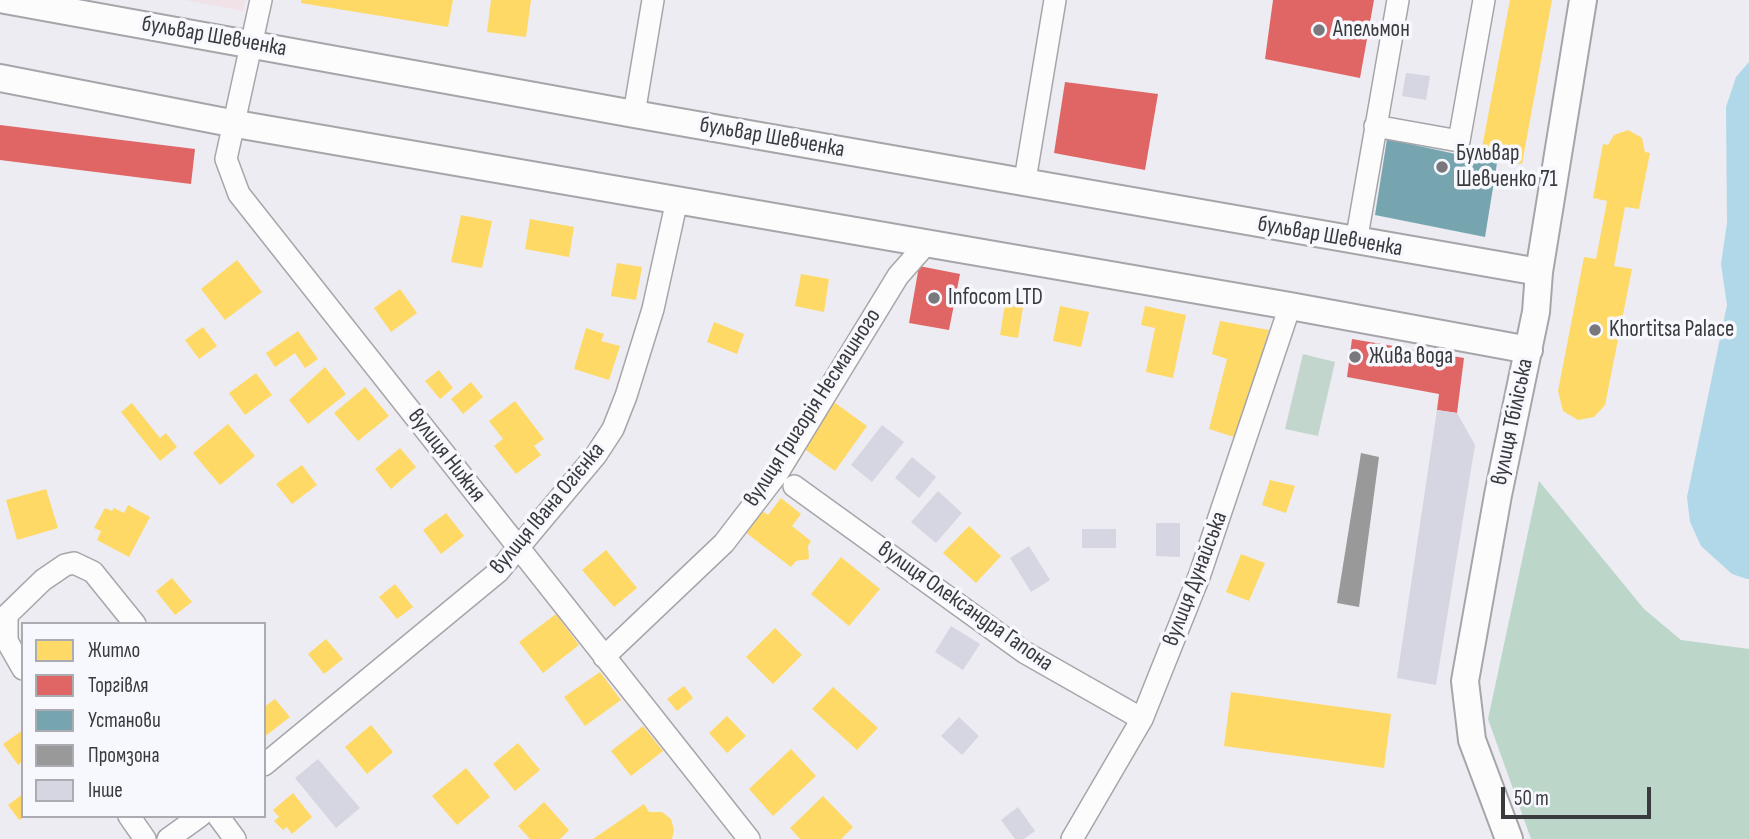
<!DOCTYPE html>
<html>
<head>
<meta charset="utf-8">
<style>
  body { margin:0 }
  #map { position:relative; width:1749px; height:839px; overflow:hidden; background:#ececf2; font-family:"Sofia Sans Condensed",sans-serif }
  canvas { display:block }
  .legend { position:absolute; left:21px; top:622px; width:245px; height:196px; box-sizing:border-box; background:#f7f8fe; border:2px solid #abacb1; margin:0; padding:9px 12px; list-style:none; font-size:21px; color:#3a3a3e }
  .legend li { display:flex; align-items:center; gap:14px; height:35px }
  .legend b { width:35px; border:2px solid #abacb1 }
  .scale { position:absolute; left:1501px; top:787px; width:150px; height:32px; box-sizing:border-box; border:4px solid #3a3a3e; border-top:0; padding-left:9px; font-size:21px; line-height:24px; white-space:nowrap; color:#3a3a3e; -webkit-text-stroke:5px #f7f8fe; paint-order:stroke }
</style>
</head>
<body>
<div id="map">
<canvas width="1749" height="839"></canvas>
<ul class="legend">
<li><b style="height:19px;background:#ffd966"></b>Житло</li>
<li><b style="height:19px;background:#e06666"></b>Торгівля</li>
<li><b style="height:19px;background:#76a5af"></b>Установи</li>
<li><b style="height:19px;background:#999"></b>Промзона</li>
<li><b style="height:19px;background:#d5d6e1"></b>Інше</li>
</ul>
<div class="scale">50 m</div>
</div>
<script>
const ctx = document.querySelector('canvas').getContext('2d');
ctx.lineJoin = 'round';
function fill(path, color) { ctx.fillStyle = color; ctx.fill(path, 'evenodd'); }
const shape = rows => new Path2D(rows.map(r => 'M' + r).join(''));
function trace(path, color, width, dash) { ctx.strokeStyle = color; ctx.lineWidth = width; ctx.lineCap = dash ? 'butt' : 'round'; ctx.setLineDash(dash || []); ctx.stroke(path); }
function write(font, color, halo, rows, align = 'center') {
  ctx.font = font + ' "Sofia Sans Condensed",sans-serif'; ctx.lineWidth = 7; ctx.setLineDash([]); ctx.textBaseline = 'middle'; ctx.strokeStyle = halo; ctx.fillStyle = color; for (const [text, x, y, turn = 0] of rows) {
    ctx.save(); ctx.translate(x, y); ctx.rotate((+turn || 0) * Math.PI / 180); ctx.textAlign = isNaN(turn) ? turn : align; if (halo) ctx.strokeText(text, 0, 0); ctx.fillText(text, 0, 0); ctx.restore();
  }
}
fill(shape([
  [185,0,245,0,243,11]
]), '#f0e2e6');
fill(shape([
  [1303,354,1335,362,1318,436,1285,429]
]), '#c3d6cd');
fill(shape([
  [1539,481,1644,609,1681,640,1749,649,1749,839,1531,839,1488,719]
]), '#bcd7c9');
fill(shape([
  [1749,62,1749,579,1747,579,1732,574,1701,546,1690,522,1687,497,1727,305,1721,264,1727,223,1726,107,1736,77]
]), '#b0d8e8');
fill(shape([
  [301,0,453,0,448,27,301,3],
  [491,0,531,0,526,37,487,32],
  [1510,0,1552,0,1522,164,1480,158],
  [1628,130,1642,138,1645,152,1650,153,1639,209,1625,207,1614,266,1632,269,1605,405,1594,417,1578,420,1563,411,1558,391,1584,257,1596,259,1607,201,1593,198,1603,144,1608,145,1614,135],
  [461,215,492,221,482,268,451,262],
  [530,219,574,227,569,257,525,249],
  [237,260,262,292,225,320,201,289],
  [617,263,642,267,636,300,611,296],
  [801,274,829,279,824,312,795,306],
  [400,289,417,313,391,332,374,308],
  [1006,298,1024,301,1018,338,1000,335],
  [1060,306,1089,312,1081,347,1053,341],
  [1145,306,1186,315,1173,378,1146,372,1155,328,1141,325],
  [1220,321,1269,330,1237,438,1209,429,1227,359,1212,354],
  [714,322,744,334,737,354,707,342],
  [203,327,217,346,199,359,185,340],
  [586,328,604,334,601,341,620,346,609,380,574,369],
  [298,331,318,359,305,368,295,353,275,367,266,353],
  [325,367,346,394,308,424,289,400],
  [439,370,453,388,440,399,425,381],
  [256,373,272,395,245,415,229,393],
  [471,382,483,397,463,414,451,399],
  [365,387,389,416,358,441,334,413],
  [831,400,867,426,835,471,799,445],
  [515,401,544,439,534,446,541,455,516,474,494,446,503,439,489,421],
  [132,403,160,438,166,433,177,447,160,461,121,412],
  [228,424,255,456,220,485,193,453],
  [400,448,416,467,391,489,375,469],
  [302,465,317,485,292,504,276,484],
  [1270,480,1295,486,1286,513,1262,505],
  [46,489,58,528,17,540,6,500],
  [781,498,801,514,792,526,811,541,808,546,809,559,796,561,791,567,745,532,761,510,768,515],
  [128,505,150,517,129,557,97,540,101,531,94,528,105,508,112,511,114,508,124,513],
  [446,513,464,536,441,554,423,530],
  [969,526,1001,556,976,583,943,553],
  [606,550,637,588,614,607,582,570],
  [1241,554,1265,563,1249,601,1226,592],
  [841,557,880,589,849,626,811,594],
  [172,578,192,602,175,615,156,591],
  [395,584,413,607,397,619,379,597],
  [556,614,579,645,543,673,519,642],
  [775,628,802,655,773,684,746,657],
  [326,639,343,659,324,674,308,654],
  [600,672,621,700,585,726,564,697],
  [684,686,693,698,677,711,667,699],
  [833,687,878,728,857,750,812,709],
  [1231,692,1391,714,1384,768,1224,746],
  [275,699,290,717,264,737,264,707],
  [727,716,746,736,727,753,709,733],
  [371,725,393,752,367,774,345,747],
  [643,726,663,751,631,776,611,751],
  [23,730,23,761,18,765,3,744],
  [518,743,540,770,515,791,493,764],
  [791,749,816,776,773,816,749,789],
  [466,768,490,797,457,825,432,796],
  [293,793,312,817,292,834,287,827,283,830,274,821,279,817,273,810],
  [23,794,23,818,19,820,8,805],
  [823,796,853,827,841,839,800,839,790,828],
  [544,802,569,830,560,839,530,839,518,826],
  [644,804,649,812,662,812,671,819,674,830,672,839,593,839]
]), '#ffd966');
fill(shape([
  [1273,0,1374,0,1360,78,1265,59],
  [1065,82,1158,94,1145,170,1054,153],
  [0,125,195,149,191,184,0,160],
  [919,266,960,274,949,330,909,323],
  [1352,339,1464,358,1457,413,1437,410,1439,394,1347,377]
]), '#e06666');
fill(shape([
  [1387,139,1497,163,1485,237,1375,215]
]), '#76a5af');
fill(shape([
  [1361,453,1379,457,1359,607,1337,603]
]), '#999');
fill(shape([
  [1406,73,1430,76,1426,100,1402,96],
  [1437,410,1457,413,1475,445,1436,685,1397,678],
  [882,425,904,442,872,482,851,465],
  [912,457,936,477,919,498,895,478],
  [938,491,962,513,936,543,911,522],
  [1156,523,1180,523,1180,557,1156,556],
  [1082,529,1116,529,1116,548,1082,548],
  [1029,546,1050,580,1031,592,1010,558],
  [951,626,980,644,963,670,935,652],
  [959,717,979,736,962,755,941,736],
  [318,759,360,808,336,828,295,778],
  [1018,807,1035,831,1024,839,1015,839,1001,820]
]), '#d5d6e1');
const minor = shape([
  [261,0,226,159,239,194,749,839],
  [634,114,653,0],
  [1375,126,1459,141,1484,0],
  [1025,180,1055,0],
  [1356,242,1398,0],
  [794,486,1024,652,1142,719],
  [604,657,724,543,777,474,898,276,927,243],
  [23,669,7,641,7,615,43,580,65,565,74,563,93,572,135,624],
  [264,765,498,572,596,455,613,429,626,396,653,309,677,200],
  [129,816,145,839],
  [218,816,235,839],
  [168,839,200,816],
  [1072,839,1142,719,1200,574,1290,306]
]);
const tertiary = shape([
  [5,0,634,114,1539,272],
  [0,78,236,124,1290,306,1529,350],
  [1509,839,1472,740,1465,681,1498,495,1536,312,1539,272,1583,0]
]);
trace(minor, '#a6a6aa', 24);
trace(tertiary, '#a6a6aa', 30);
trace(minor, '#fcfcfd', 21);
trace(tertiary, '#fcfcfd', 26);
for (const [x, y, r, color] of [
  [1319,30,7,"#78787d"],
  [1442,167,7,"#78787d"],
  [934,298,7,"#78787d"],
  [1595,330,7,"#78787d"],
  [1355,357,7,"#78787d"]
]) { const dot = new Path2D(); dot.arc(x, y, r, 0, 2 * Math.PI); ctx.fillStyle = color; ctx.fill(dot); trace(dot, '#f7f8fe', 2.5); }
write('23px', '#3a3a3e', '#f7f8fe', [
  ["Апельмон",1333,30],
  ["Бульвар",1456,154],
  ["Шевченко 71",1456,180],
  ["Infocom LTD",948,298],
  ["Khortitsa Palace",1609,330],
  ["Жива вода",1369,357]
], 'left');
write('23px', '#3a3a3e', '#f7f8fe', [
  ["бульвар Шевченка",214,37,10],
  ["бульвар Шевченка",772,138,10],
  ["бульвар Шевченка",1330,237,10],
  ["вулиця Григорія Несмашного",813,408,-57],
  ["вулиця Тбіліська",1513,422,-78],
  ["вулиця Нижня",446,456,52],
  ["вулиця Івана Огієнка",548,509,-50],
  ["вулиця Дунайська",1196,579,-69],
  ["вулиця Олександра Гапона",965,607,35]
]);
</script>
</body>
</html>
